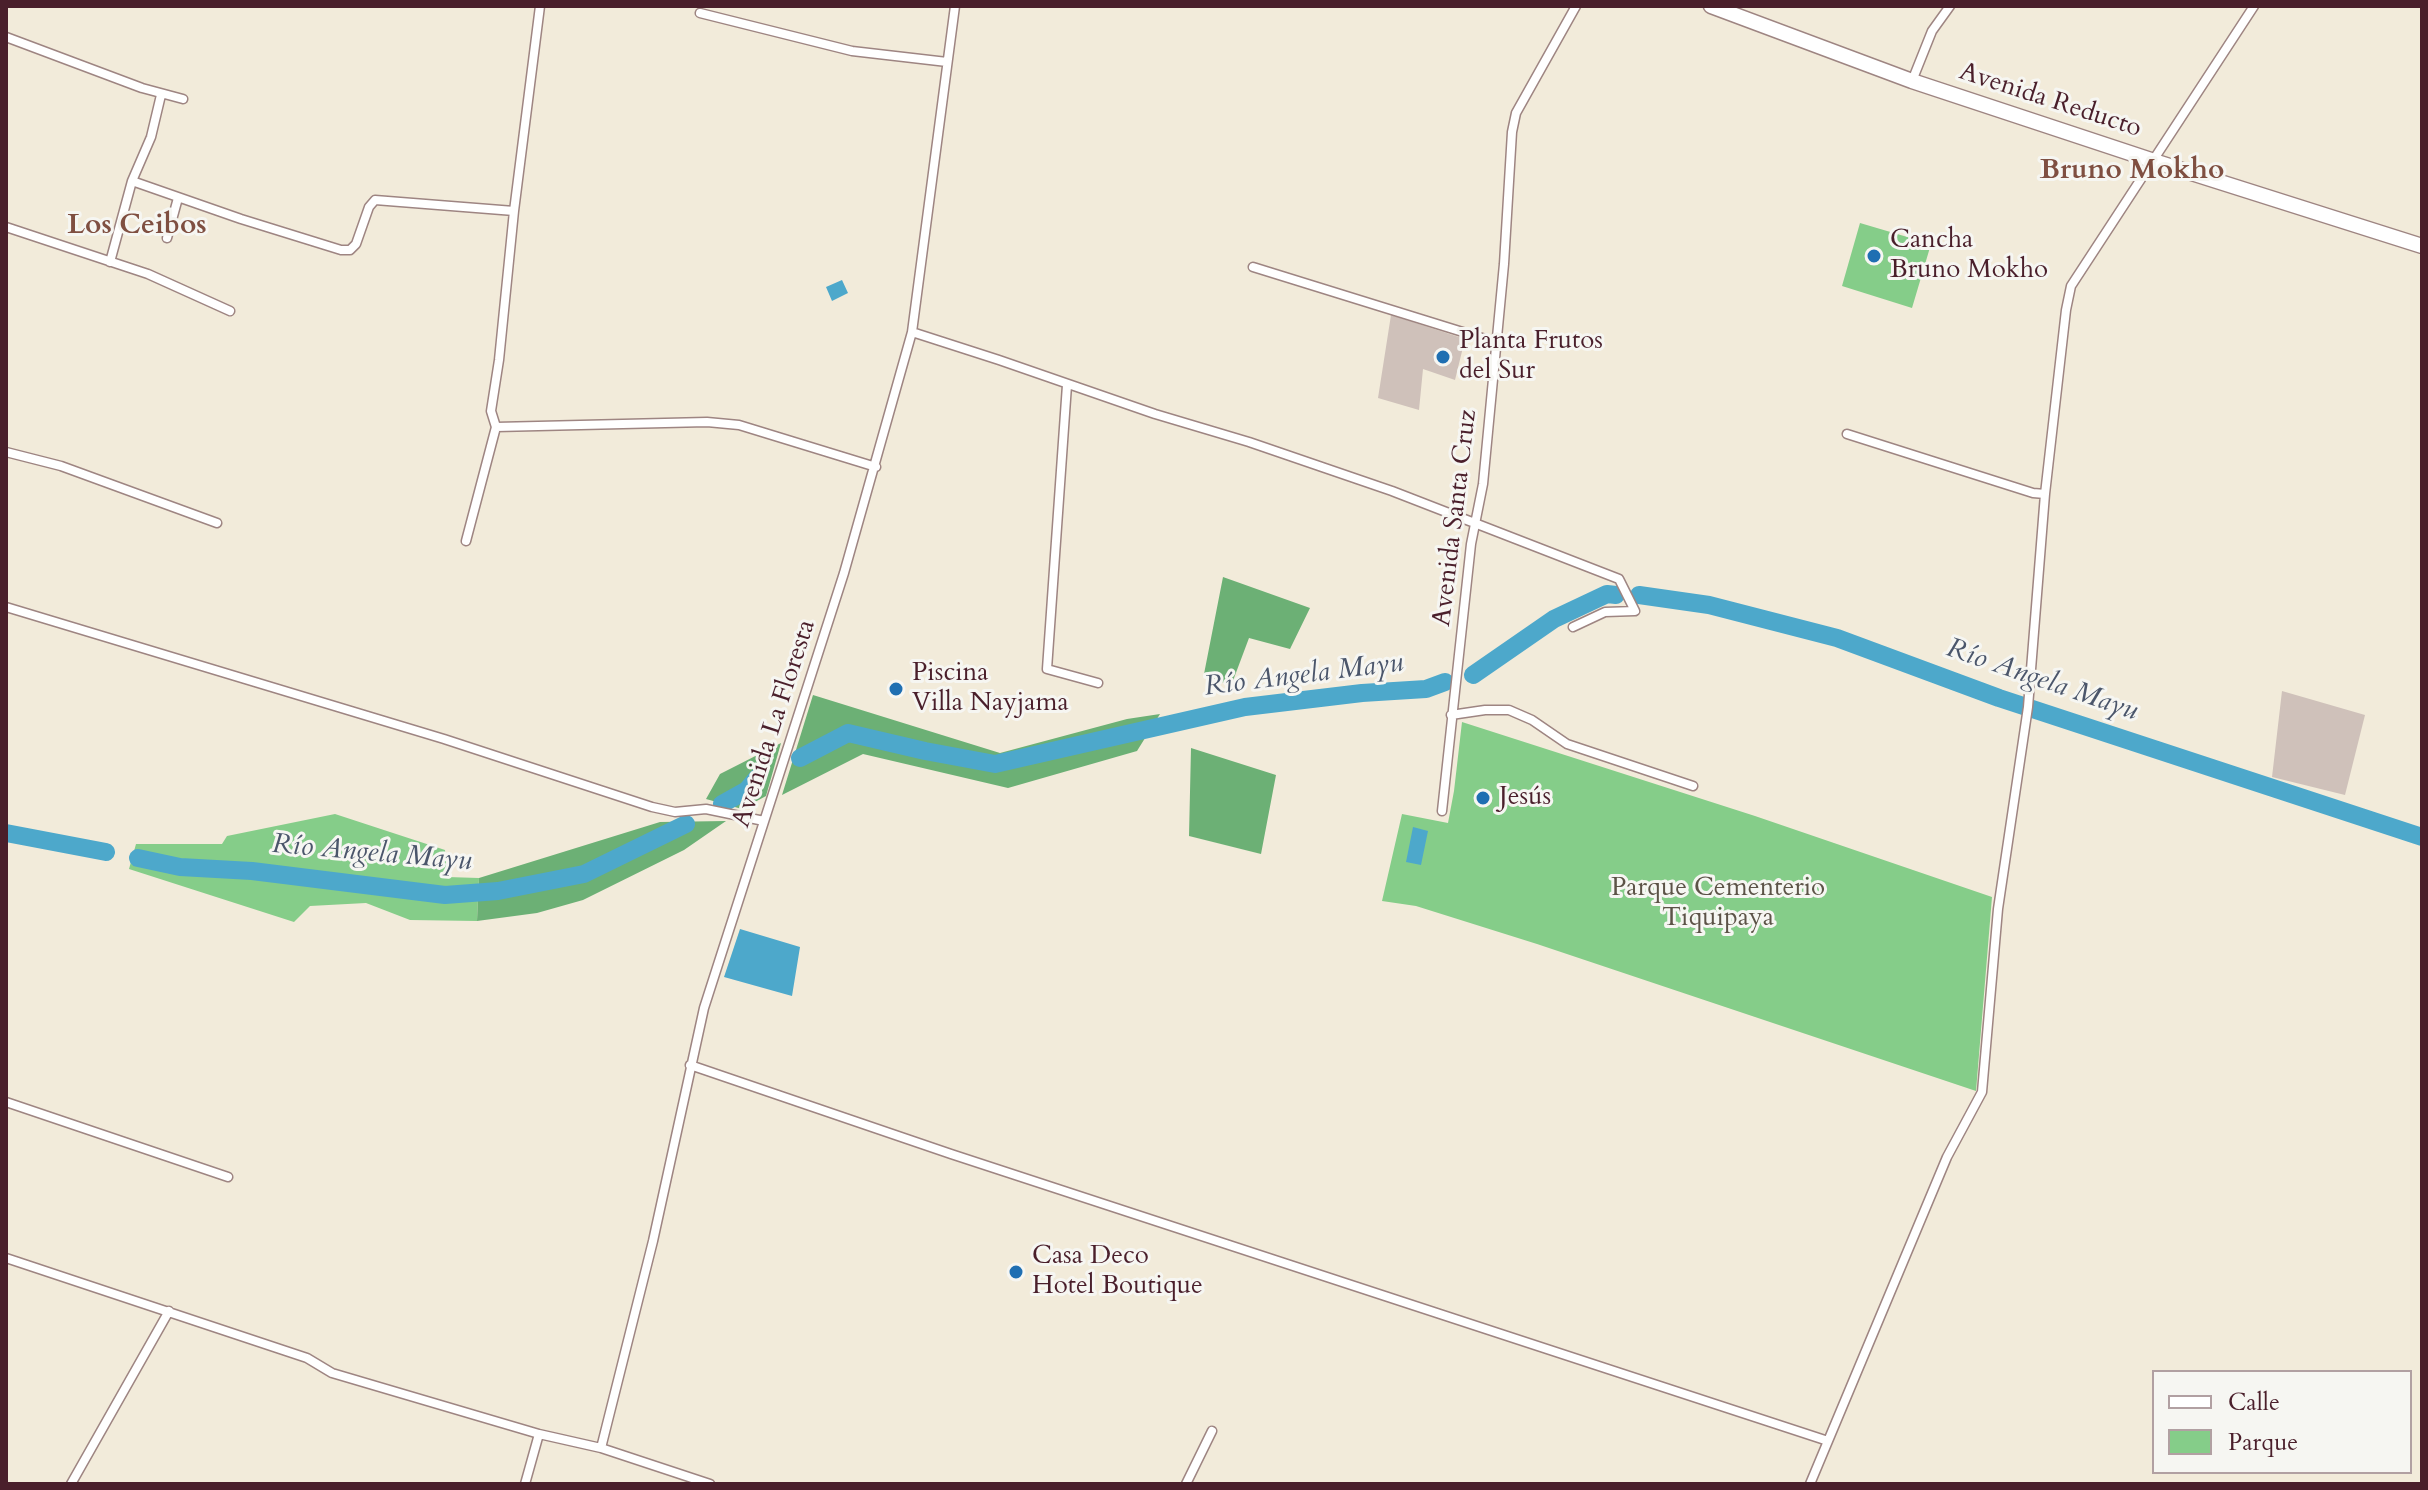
<!DOCTYPE html>
<html>
<head>
<meta charset="utf-8">
<style>
  body { margin:0 }
  #map { position:relative; width:2428px; height:1490px; overflow:hidden; background:#f2ebda; font-family:Cardo,serif }
  canvas { display:block }
  .frame { position:absolute; inset:0; border:8px solid #4a1f2b; pointer-events:none }
  .legend { position:absolute; left:2152px; top:1370px; width:260px; height:104px; box-sizing:border-box; background:#f6f6f2; border:2px solid #b1a0a2; margin:0; padding:10px 14px; list-style:none; font-size:24px; color:#4a1f2b }
  .legend li { display:flex; align-items:center; gap:16px; height:40px }
  .legend b { width:40px; border:2px solid #b1a0a2 }
</style>
</head>
<body>
<div id="map">
<canvas width="2428" height="1490"></canvas>
<div class="frame"></div>
<ul class="legend">
<li><b style="height:10px;background:#fff"></b>Calle</li>
<li><b style="height:22px;background:#85cd89"></b>Parque</li>
</ul>
</div>
<script>
const ctx = document.querySelector('canvas').getContext('2d');
ctx.lineJoin = 'round';
function fill(path, color) { ctx.fillStyle = color; ctx.fill(path, 'evenodd'); }
const shape = rows => new Path2D(rows.map(r => 'M' + r).join(''));
function trace(path, color, width, dash) { ctx.strokeStyle = color; ctx.lineWidth = width; ctx.lineCap = dash ? 'butt' : 'round'; ctx.setLineDash(dash || []); ctx.stroke(path); }
function write(font, color, halo, rows, align = 'center') {
  ctx.font = font + ' Cardo,serif'; ctx.lineWidth = 6; ctx.setLineDash([]); ctx.textBaseline = 'middle'; ctx.strokeStyle = halo; ctx.fillStyle = color; for (const [text, x, y, turn = 0] of rows) {
    ctx.save(); ctx.translate(x, y); ctx.rotate((+turn || 0) * Math.PI / 180); ctx.textAlign = isNaN(turn) ? turn : align; if (halo) ctx.strokeText(text, 0, 0); ctx.fillText(text, 0, 0); ctx.restore();
  }
}
fill(shape([
  [1391,315,1465,339,1455,380,1423,369,1419,410,1378,398],
  [2282,691,2365,715,2345,795,2272,777]
]), '#cfc1ba');
fill(shape([
  [1860,223,1931,244,1912,308,1842,286],
  [1462,722,1755,816,1992,897,1976,1091,1537,944,1416,906,1382,901,1402,814,1448,823,1454,791],
  [335,814,445,850,447,877,479,878,477,921,410,920,366,903,310,906,294,922,129,869,136,844,222,844,227,836]
]), '#85cd89');
fill(shape([
  [1223,577,1310,608,1290,649,1249,638,1231,686,1204,674],
  [813,695,1000,753,1127,719,1160,714,1137,751,1008,788,863,754,782,795],
  [781,743,766,796,742,809,706,799,720,774],
  [1191,748,1276,775,1261,854,1189,836],
  [726,821,684,850,583,900,537,913,477,921,479,878,660,822]
]), '#6cb075');
fill(shape([
  [842,280,848,293,832,301,826,287],
  [1413,827,1428,831,1421,865,1406,862],
  [740,929,800,947,792,996,724,977]
]), '#4da8cb');
trace(shape([
  [1639,595,1709,605,1837,638,1999,698,2422,837],
  [1473,675,1554,619,1607,594,1616,595],
  [800,758,848,733,925,751,995,764,1245,707,1362,693,1426,689,1445,682],
  [722,804,747,790,757,778],
  [6,833,106,852],
  [138,858,180,867,252,871,445,895,498,891,584,874,686,824]
]), '#4da8cb', 18);
const minor = shape([
  [700,13,852,51,947,62],
  [6,37,142,88,183,99],
  [1912,81,1932,31,1950,6],
  [132,181,241,219,341,250,350,250,356,244,369,207,375,200,514,211],
  [6,227,148,274,230,311],
  [167,238,178,198],
  [110,262,132,181,151,137,161,95],
  [1253,267,1495,342],
  [912,332,999,360,1155,414,1249,442,1392,491,1619,579,1635,611,1605,612,1573,627],
  [1067,385,1047,669,1098,683],
  [496,427,707,422,739,425,876,467],
  [1847,434,2033,493,2045,494],
  [6,452,61,466,217,523],
  [466,541,496,427,491,411,499,360,514,211,540,6],
  [6,607,444,739,652,807,675,812,706,809,764,821],
  [1451,715,1485,710,1509,710,1532,720,1567,744,1693,786],
  [1442,811,1471,544,1483,484,1504,264,1512,132,1516,113,1576,6],
  [690,1065,951,1154,1828,1441],
  [6,1102,228,1177],
  [6,1258,307,1358,332,1373,539,1434,601,1448,710,1484],
  [601,1448,653,1241,704,1008,844,573,912,332,955,6],
  [71,1484,169,1311],
  [525,1484,539,1434],
  [1186,1484,1212,1431],
  [1810,1484,1947,1157,1982,1092,1998,909,2028,707,2045,494,2066,310,2071,286,2254,6]
]);
const primary = shape([
  [1711,6,1912,81,2160,163,2422,246]
]);
trace(minor, '#9e8582', 11);
trace(primary, '#9e8582', 17);
trace(minor, '#fff', 8);
trace(primary, '#fff', 14);
for (const [x, y, r, color] of [
  [1874,256,8,"#1f6fb2"],
  [1443,357,8,"#1f6fb2"],
  [896,689,8,"#1f6fb2"],
  [1483,798,8,"#1f6fb2"],
  [1016,1272,8,"#1f6fb2"]
]) { const dot = new Path2D(); dot.arc(x, y, r, 0, 2 * Math.PI); ctx.fillStyle = color; ctx.fill(dot); trace(dot, '#f6f6f2', 3); }
write('26px', '#4a1f2b', '#f6f6f2', [
  ["Avenida Reducto",2050,101,18],
  ["Avenida Santa Cruz",1456,518,-83],
  ["Avenida La Floresta",775,724,-72]
]);
write('26px', '#4a1f2b', '#f6f6f2', [
  ["Cancha",1890,241],
  ["Bruno Mokho",1890,271],
  ["Planta Frutos",1459,342],
  ["del Sur",1459,372],
  ["Piscina",912,674],
  ["Villa Nayjama",912,704],
  ["Jesús",1499,798],
  ["Casa Deco",1032,1257],
  ["Hotel Boutique",1032,1287]
], 'left');
write('26px', '#5c5347', '#f6f6f2', [
  ["Parque Cementerio",1718,889],
  ["Tiquipaya",1718,919]
]);
write('bold 28px', '#7f4f41', '#f6f6f2', [
  ["Bruno Mokho",2132,172],
  ["Los Ceibos",137,227]
]);
write('italic 28px', '#4b566b', '#f6f6f2', [
  ["Río Angela Mayu",1304,676,-7],
  ["Río Angela Mayu",2042,681,19],
  ["Río Angela Mayu",372,854,5]
]);
</script>
</body>
</html>
